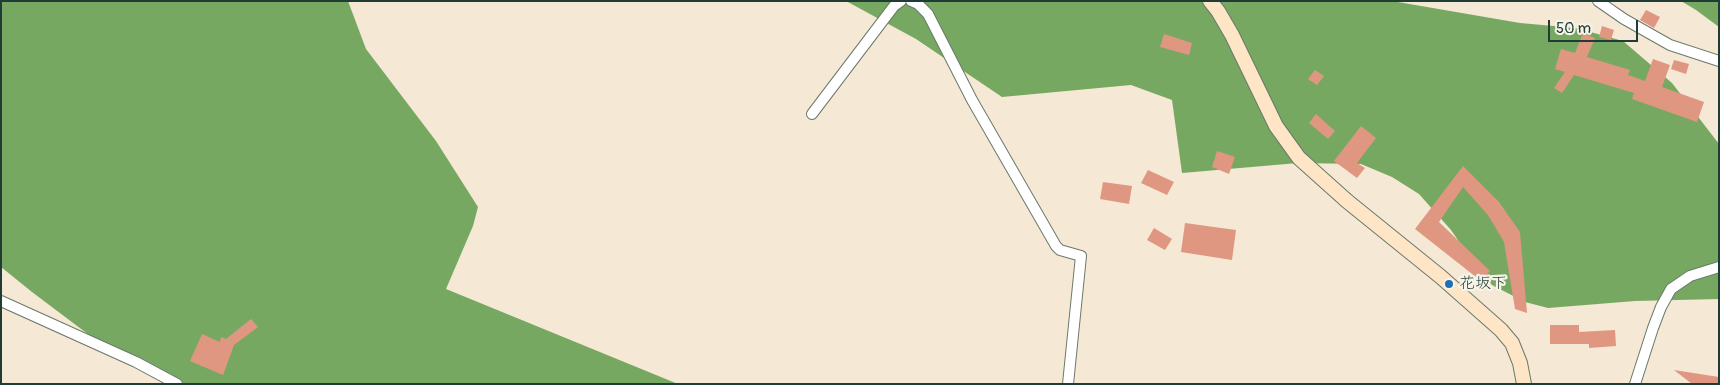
<!DOCTYPE html>
<html>
<head>
<meta charset="utf-8">
<style>
  body { margin:0 }
  #map { position:relative; width:1720px; height:385px; overflow:hidden; background:#f5e8d5; font-family:Pangolin,sans-serif }
  canvas { display:block }
  .frame { position:absolute; inset:0; border:2px solid #1f3d34; pointer-events:none }
  .scale { position:absolute; left:1548px; top:20px; width:90px; height:22px; box-sizing:border-box; border:2px solid #1f3d34; border-top:0; padding-left:6px; font-size:15px; line-height:18px; white-space:nowrap; color:#1f3d34; -webkit-text-stroke:4px #f7f3e8; paint-order:stroke }
</style>
</head>
<body>
<div id="map">
<canvas width="1720" height="385"></canvas>
<div class="frame"></div>
<div class="scale">50 m</div>
</div>
<script>
const ctx = document.querySelector('canvas').getContext('2d');
ctx.lineJoin = 'round';
function fill(path, color) { ctx.fillStyle = color; ctx.fill(path, 'evenodd'); }
const shape = rows => new Path2D(rows.map(r => 'M' + r).join(''));
function trace(path, color, width, dash) { ctx.strokeStyle = color; ctx.lineWidth = width; ctx.lineCap = dash ? 'butt' : 'round'; ctx.setLineDash(dash || []); ctx.stroke(path); }
function write(font, color, halo, rows, align = 'center') {
  ctx.font = font + ' Pangolin,"Klee One",sans-serif'; ctx.lineWidth = 4.5; ctx.setLineDash([]); ctx.textBaseline = 'middle'; ctx.strokeStyle = halo; ctx.fillStyle = color; for (const [text, x, y, turn = 0] of rows) {
    ctx.save(); ctx.translate(x, y); ctx.rotate((+turn || 0) * Math.PI / 180); ctx.textAlign = isNaN(turn) ? turn : align; if (halo) ctx.strokeText(text, 0, 0); ctx.fillText(text, 0, 0); ctx.restore();
  }
}
fill(shape([
  [1,1,348,1,366,49,436,141,478,207,473,226,446,289,678,384,172,384,125,362,32,292,1,267],
  [846,1,1392,1,1520,23,1576,28,1623,41,1672,83,1719,144,1719,299,1635,301,1548,308,1525,302,1492,285,1473,262,1451,230,1419,194,1392,177,1361,164,1298,163,1182,173,1172,100,1131,85,1002,97,916,39],
  [1681,1,1719,1,1719,27,1696,10]
]), '#77a862');
fill(shape([
  [1646,10,1660,17,1654,28,1640,20],
  [1602,26,1614,30,1611,40,1599,37],
  [1583,33,1595,38,1587,57,1630,70,1628,75,1645,81,1653,59,1670,65,1662,87,1704,102,1697,122,1632,99,1634,93,1574,75,1562,93,1554,88,1565,72,1555,69,1561,49,1575,53],
  [1164,34,1192,43,1189,55,1160,47],
  [1674,60,1689,64,1686,74,1671,69],
  [1315,70,1324,76,1317,85,1308,79],
  [1316,114,1335,131,1328,139,1309,123],
  [1361,126,1376,138,1357,163,1365,168,1357,178,1334,161],
  [1217,151,1235,157,1229,174,1212,167],
  [1463,166,1499,202,1520,232,1527,313,1515,309,1504,242,1488,215,1463,187,1439,222,1490,271,1481,281,1415,229],
  [1148,170,1174,182,1167,195,1141,183],
  [1103,182,1132,186,1129,204,1100,199],
  [1185,223,1236,230,1232,260,1181,252],
  [1154,228,1172,239,1165,250,1147,240],
  [251,319,258,327,234,345,223,375,190,361,202,334,220,342,221,337,226,339],
  [1550,325,1579,325,1579,332,1615,330,1616,346,1589,348,1589,344,1550,344],
  [1674,370,1719,377,1719,384,1692,384]
]), '#e09781');
const street = shape([
  [911,1,918,4,928,14,972,100,1056,246,1060,250,1081,256,1068,384],
  [1598,1,1624,19,1670,45,1719,61],
  [812,114,894,6,901,1],
  [1,301,136,362,177,384],
  [1635,384,1653,328,1661,307,1671,289,1690,276,1719,267]
]);
const secondary = shape([
  [1210,1,1218,11,1232,35,1276,126,1299,158,1347,201,1441,277,1501,330,1512,343,1520,363,1524,384]
]);
trace(street, '#6a796c', 12);
trace(secondary, '#6a796c', 16);
trace(street, '#fff', 10);
trace(secondary, '#fee5c5', 14);
for (const [x, y, r, color] of [
  [1449,284,5,"#1f6fb2"]
]) { const dot = new Path2D(); dot.arc(x, y, r, 0, 2 * Math.PI); ctx.fillStyle = color; ctx.fill(dot); trace(dot, '#f7f3e8', 2); }
write('16px', '#1f3d34', '#f7f3e8', [
  ["花坂下",1459,284]
], 'left');
</script>
</body>
</html>
